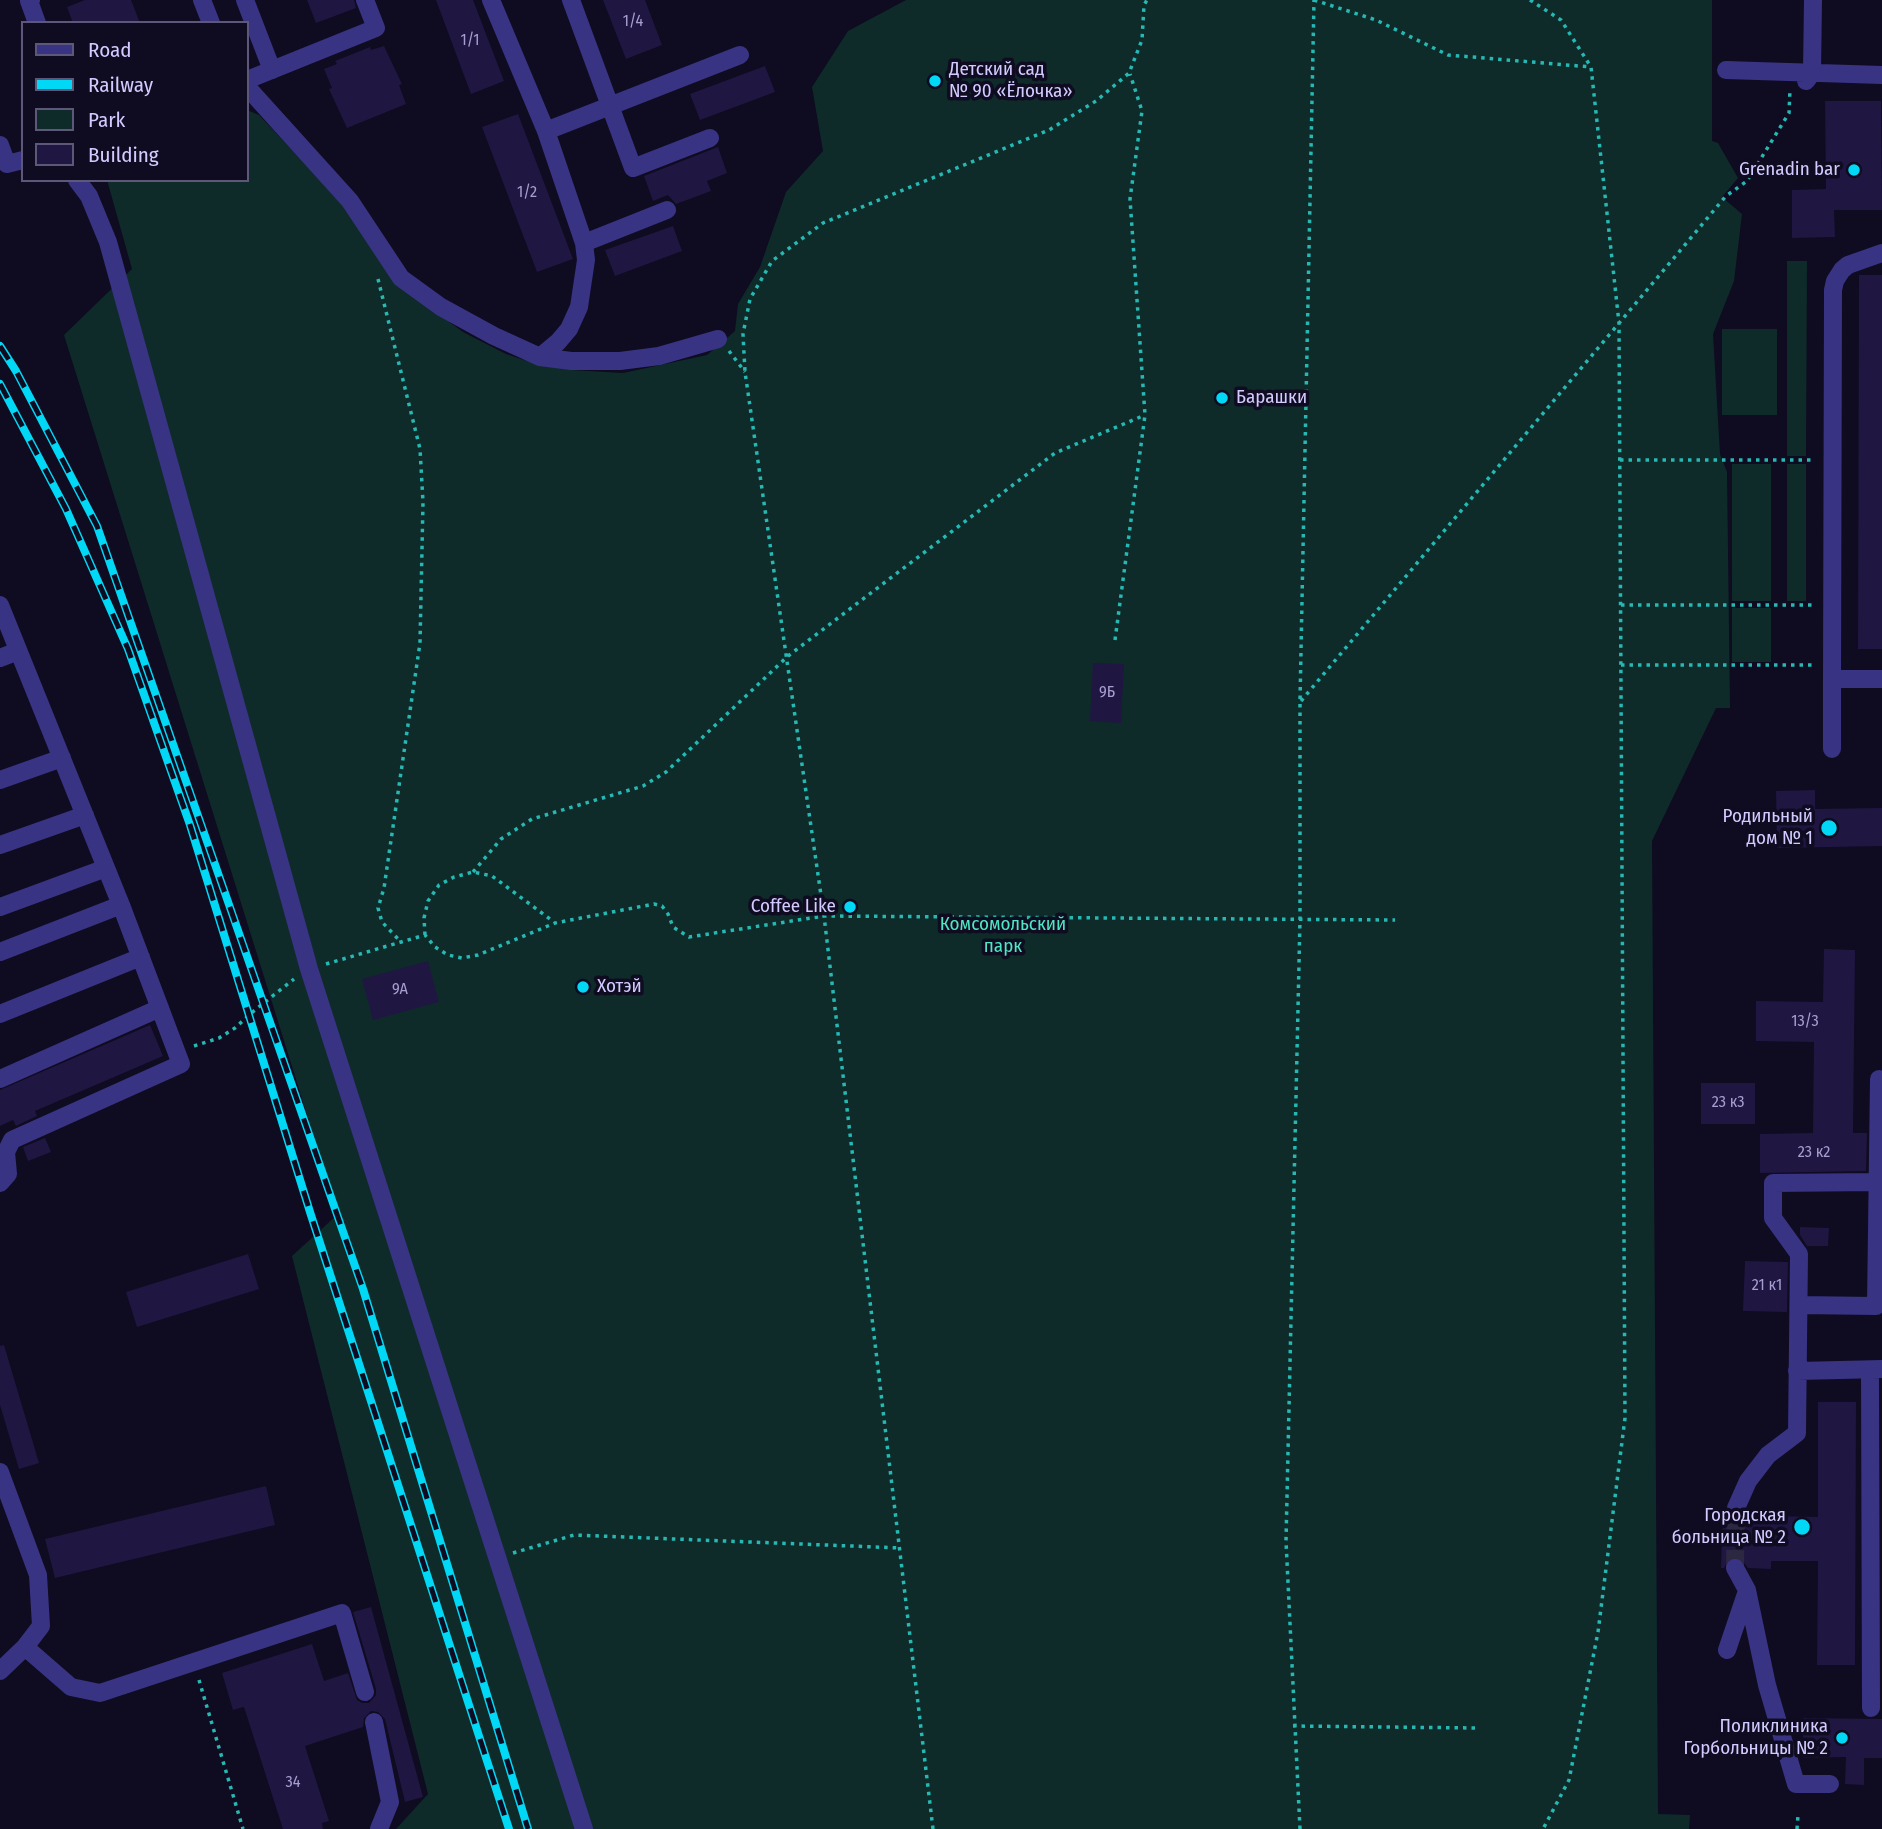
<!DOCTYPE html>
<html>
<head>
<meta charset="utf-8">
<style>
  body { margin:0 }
  #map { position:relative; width:1882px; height:1829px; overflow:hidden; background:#0f0b20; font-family:"Fira Sans Condensed",sans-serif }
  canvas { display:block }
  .legend { position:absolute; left:21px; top:21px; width:228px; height:161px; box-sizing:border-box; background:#0f0b20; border:2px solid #5d5879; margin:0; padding:9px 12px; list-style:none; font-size:21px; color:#d2cbff }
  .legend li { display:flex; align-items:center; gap:14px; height:35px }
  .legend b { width:35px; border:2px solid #5d5879 }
</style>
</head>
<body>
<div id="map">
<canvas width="1882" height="1829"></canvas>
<ul class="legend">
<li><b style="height:9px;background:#383383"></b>Road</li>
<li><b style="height:9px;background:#00d8f6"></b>Railway</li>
<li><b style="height:19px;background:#0e2b2a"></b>Park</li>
<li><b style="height:19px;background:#201642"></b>Building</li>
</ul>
</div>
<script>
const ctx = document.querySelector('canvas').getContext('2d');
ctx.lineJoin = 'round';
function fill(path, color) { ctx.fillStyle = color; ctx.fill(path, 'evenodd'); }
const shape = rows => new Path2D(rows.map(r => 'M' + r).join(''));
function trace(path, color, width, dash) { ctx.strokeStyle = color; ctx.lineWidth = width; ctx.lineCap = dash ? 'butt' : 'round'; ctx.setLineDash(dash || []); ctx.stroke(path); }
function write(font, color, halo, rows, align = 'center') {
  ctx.font = font + ' "Fira Sans Condensed",sans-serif'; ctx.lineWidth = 7; ctx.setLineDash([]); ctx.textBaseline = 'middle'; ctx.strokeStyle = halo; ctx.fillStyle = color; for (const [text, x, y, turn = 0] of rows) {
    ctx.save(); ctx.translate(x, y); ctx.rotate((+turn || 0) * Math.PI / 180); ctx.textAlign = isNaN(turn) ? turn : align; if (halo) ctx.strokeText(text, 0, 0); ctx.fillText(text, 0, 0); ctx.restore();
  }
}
fill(shape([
  [906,0,1712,0,1712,141,1718,143,1738,178,1722,197,1742,214,1734,281,1713,334,1720,454,1727,472,1730,708,1716,708,1652,841,1658,1814,1690,1815,1689,1829,396,1829,428,1794,292,1256,338,1214,64,335,132,269,107,180,247,180,247,110,259,115,346,207,399,285,463,332,506,354,530,362,571,370,623,373,707,355,735,331,738,304,760,267,786,192,823,151,812,87,848,31],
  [1787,261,1807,261,1806,456,1787,456],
  [1722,329,1777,329,1777,415,1722,415],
  [1732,464,1771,464,1771,601,1732,601],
  [1787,464,1806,464,1806,601,1787,601],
  [1732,608,1771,608,1771,662,1732,662]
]), '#0e2b2a');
fill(shape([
  [85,0,131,0,140,23,73,23,67,7],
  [307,0,354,0,356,8,316,23],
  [436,0,473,0,504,81,471,94],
  [603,0,645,0,662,45,626,59],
  [384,46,402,84,399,85,406,104,347,128,329,89,332,88,324,69,337,64,335,61,370,47,371,50],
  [765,66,775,92,700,120,690,94],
  [1825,101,1881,101,1882,210,1834,210,1835,237,1792,238,1792,190,1826,189],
  [518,114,573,259,537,272,482,127],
  [718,147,727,173,707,181,711,191,676,204,668,195,653,201,644,176],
  [673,226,682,251,615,276,605,250],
  [1859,275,1882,275,1882,649,1858,649],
  [1093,663,1124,664,1121,723,1090,721],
  [1815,790,1815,809,1882,808,1882,846,1777,848,1776,791],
  [1824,949,1855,950,1853,1133,1867,1133,1866,1171,1760,1173,1760,1134,1813,1133,1814,1042,1756,1041,1756,1001,1823,1002],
  [428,961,439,1002,373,1020,362,979],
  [150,1025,163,1056,35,1111,37,1116,16,1126,13,1120,0,1126,0,1090],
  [1701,1083,1755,1083,1755,1124,1701,1124],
  [45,1138,51,1152,28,1161,23,1147],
  [1800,1227,1829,1228,1828,1246,1807,1246,1800,1235],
  [248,1254,259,1289,137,1327,126,1292],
  [1745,1261,1788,1262,1787,1312,1743,1311],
  [4,1345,39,1463,19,1469,0,1405,0,1346],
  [1818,1402,1856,1402,1855,1665,1817,1665,1818,1561,1771,1561,1771,1569,1748,1568,1741,1559,1735,1557,1729,1558,1724,1568,1721,1568,1723,1508,1727,1515,1737,1519,1743,1517,1748,1508,1770,1509,1770,1516,1818,1517],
  [266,1486,275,1525,55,1578,45,1539],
  [371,1607,423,1797,405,1802,385,1719,378,1712,371,1711,364,1718,363,1727,305,1746,329,1821,322,1823,323,1829,283,1829,244,1707,233,1710,222,1673,312,1644,324,1681,348,1673,357,1700,362,1703,369,1703,376,1695,376,1689,353,1612],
  [1803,1718,1882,1719,1882,1758,1864,1758,1864,1785,1845,1784,1846,1757,1803,1758]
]), '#201642');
trace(shape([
  [1735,1568,1736,1508]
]), '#2c2841', 18, [18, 9]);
trace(shape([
  [1314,0,1376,20,1448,55,1591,67],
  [1530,0,1561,20,1591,67,1619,323,1625,1418,1598,1632,1569,1780,1543,1829],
  [378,279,420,449,423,502,420,643,384,888,378,908,382,922,401,942],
  [729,351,745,372],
  [1620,460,1814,460],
  [1621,605,1815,605],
  [1115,640,1145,415,1130,199,1142,111,1130,74],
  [1621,665,1815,665],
  [1301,701,1726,196,1747,181,1789,113,1790,89],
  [473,872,501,839,532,819,643,786,666,772,788,656,1055,453,1145,415],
  [425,935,424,918,428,901,439,885,454,877,473,872,492,876,554,922],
  [326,964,425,935,435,947,448,955,462,958,478,955,555,923,654,904,662,906,668,914,673,927,689,937,824,916,1395,920],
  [194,1046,219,1038,235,1028,250,1014,294,979],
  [513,1553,574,1535,901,1548],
  [199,1680,243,1829],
  [1293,1726,1477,1728],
  [933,1829,824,916,745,372,743,334,750,299,772,261,823,223,1049,130,1096,101,1129,73,1142,40,1144,5,1147,0],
  [1300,1829,1286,1541,1300,919,1300,701,1314,0],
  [1797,1829,1798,1815]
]), '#26b8b2', 3.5, [3.5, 5]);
trace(shape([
  [31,0,29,1,37,23],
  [202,0,211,23],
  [245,0,272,70],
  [491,0,546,131,584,243,586,260,579,307,569,329,558,342,540,357],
  [571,0,633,168,710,138],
  [1726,70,1882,75],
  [247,80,376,28,365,0],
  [1806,81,1812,73,1813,0],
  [247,87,350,201,401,278,441,307,494,336,540,357,571,361,620,361,659,356,718,339],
  [546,131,740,55],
  [0,145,7,164,23,160],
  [77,180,89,196,108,242,309,969,584,1829],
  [584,243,667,210],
  [1882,253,1848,265,1842,270,1835,281,1833,290,1832,679,1882,679],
  [0,605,121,905,181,1064,12,1140,6,1152,8,1174,0,1183],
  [0,658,18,651],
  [1832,749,1832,679],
  [0,780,62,758],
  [0,845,85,815],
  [0,907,106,868],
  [0,952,121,905],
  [0,1014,141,957],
  [0,1079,160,1008],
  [1799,1305,1876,1306,1879,1079],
  [1870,1370,1871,1708],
  [1797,1371,1882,1369],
  [0,1472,38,1575,41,1626,25,1647,0,1671],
  [1736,1508,1748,1481,1768,1455,1797,1433,1799,1254,1773,1218,1773,1183,1877,1182],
  [1735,1568,1747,1590,1767,1685,1796,1784,1830,1784],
  [25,1647,71,1687,100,1693,342,1613,365,1692],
  [1727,1650,1746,1594],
  [374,1722,390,1802,379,1829]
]), '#383383', 18);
const rail = shape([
  [0,346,16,371,97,526,363,1289,528,1829],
  [0,384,66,509,128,649,190,825,310,1212,509,1829]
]);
trace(rail, '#00d8f6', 8);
trace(rail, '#0f0b20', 5, [16]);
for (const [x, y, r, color] of [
  [935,81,7,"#00d8f6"],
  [1854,170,7,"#00d8f6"],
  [1222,398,7,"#00d8f6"],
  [1829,828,9,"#00d8f6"],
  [850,907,7,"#00d8f6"],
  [583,987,7,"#00d8f6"],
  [1802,1527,9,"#00d8f6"],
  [1842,1738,7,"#00d8f6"]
]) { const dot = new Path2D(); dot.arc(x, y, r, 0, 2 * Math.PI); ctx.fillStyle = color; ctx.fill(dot); trace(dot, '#0f0b20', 2.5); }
write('16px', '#a69ed0', null, [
  ["1/4",633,22],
  ["1/1",470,41],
  ["1/2",527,193],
  ["9Б",1107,693],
  ["9А",400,990],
  ["13/3",1805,1022],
  ["23 к3",1728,1103],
  ["23 к2",1814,1153],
  ["21 к1",1767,1286],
  ["34",293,1783]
]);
write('19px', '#d2cbff', '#0f0b20', [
  ["Детский сад",949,70,"left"],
  ["№ 90 «Ёлочка»",949,92,"left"],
  ["Grenadin bar",1840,170],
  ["Барашки",1236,398,"left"],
  ["Родильный",1813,817],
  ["дом № 1",1813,839],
  ["Coffee Like",836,907],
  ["Хотэй",597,987,"left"],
  ["Городская",1786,1516],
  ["больница № 2",1786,1538],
  ["Поликлиника",1828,1727],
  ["Горбольницы № 2",1828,1749]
], 'right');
write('19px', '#4fe6c3', '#0f0b20', [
  ["Комсомольский",1003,925],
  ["парк",1003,947]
]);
</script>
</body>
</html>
